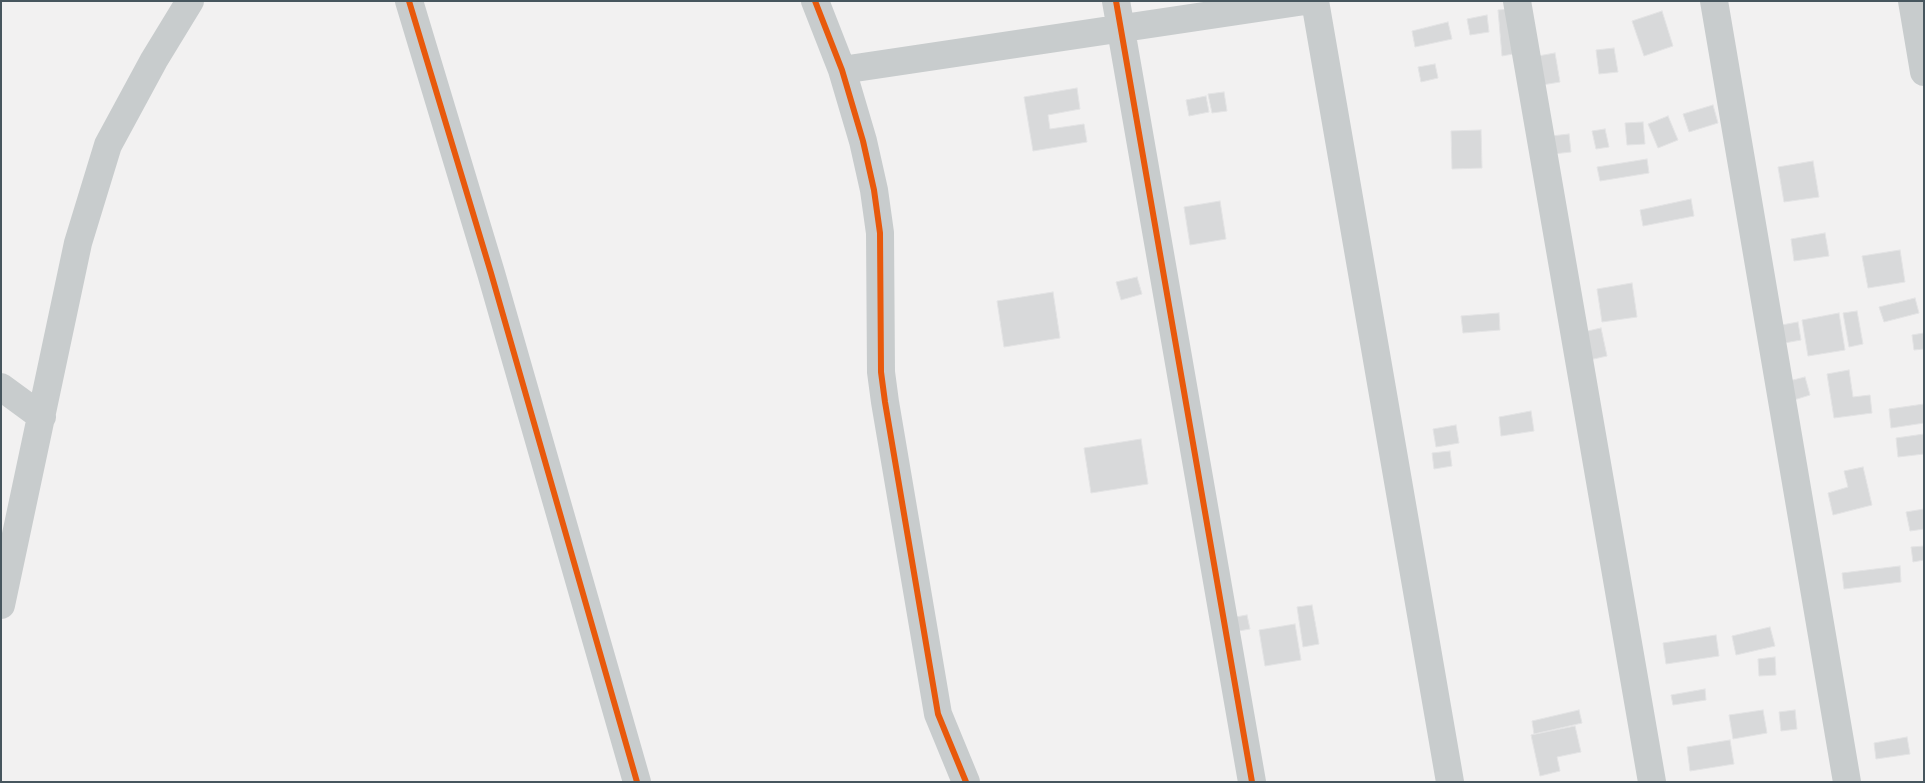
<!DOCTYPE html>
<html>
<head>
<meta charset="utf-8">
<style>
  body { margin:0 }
  #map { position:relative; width:1925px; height:783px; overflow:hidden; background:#f2f1f1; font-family:Barlow,sans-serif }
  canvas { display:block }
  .frame { position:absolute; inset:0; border:2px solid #47565e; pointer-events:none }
</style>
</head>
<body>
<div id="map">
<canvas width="1925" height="783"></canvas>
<div class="frame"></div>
</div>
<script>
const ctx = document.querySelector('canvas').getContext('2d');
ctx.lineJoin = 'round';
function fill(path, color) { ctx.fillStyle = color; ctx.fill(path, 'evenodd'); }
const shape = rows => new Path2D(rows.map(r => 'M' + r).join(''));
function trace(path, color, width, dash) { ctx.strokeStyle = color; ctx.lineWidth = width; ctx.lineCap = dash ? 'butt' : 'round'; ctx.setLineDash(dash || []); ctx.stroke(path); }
const building = shape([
  [1509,9,1513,54,1502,56,1498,10,1509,9],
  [1662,11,1673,46,1644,56,1632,21,1662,11],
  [1487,15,1489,32,1470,35,1467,19,1487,15],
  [1448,22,1452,39,1415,47,1412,31,1448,22],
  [1614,48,1618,72,1599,74,1596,50,1614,48],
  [1555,53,1560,82,1542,85,1538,56,1555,53],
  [1435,64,1438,78,1421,82,1418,67,1435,64],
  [1077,88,1080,109,1048,115,1050,129,1084,124,1087,142,1033,151,1024,97,1077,88],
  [1224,92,1227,111,1212,113,1208,94,1224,92],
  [1206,96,1209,112,1189,116,1186,100,1206,96],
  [1713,105,1718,123,1689,132,1683,114,1713,105],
  [1668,116,1678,140,1658,148,1648,124,1668,116],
  [1643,122,1645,144,1627,145,1625,123,1643,122],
  [1605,129,1609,147,1596,149,1592,131,1605,129],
  [1481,130,1482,168,1452,169,1451,131,1481,130],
  [1569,134,1571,152,1553,154,1551,136,1569,134],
  [1647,159,1649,173,1600,181,1597,167,1647,159],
  [1813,161,1819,197,1784,202,1778,167,1813,161],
  [1691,199,1694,216,1643,226,1640,210,1691,199],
  [1220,201,1226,239,1190,245,1184,207,1220,201],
  [1825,233,1829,256,1794,261,1791,239,1825,233],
  [1900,250,1905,282,1868,288,1862,256,1900,250],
  [1137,277,1142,294,1121,300,1116,282,1137,277],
  [1632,283,1637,317,1602,322,1597,289,1632,283],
  [1053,292,1060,338,1004,347,997,301,1053,292],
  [1915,298,1919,313,1884,322,1879,307,1915,298],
  [1857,311,1863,344,1849,347,1843,313,1857,311],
  [1499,313,1500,330,1463,333,1461,316,1499,313],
  [1839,313,1845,350,1808,356,1802,320,1839,313],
  [1798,322,1801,340,1779,344,1776,326,1798,322],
  [1601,328,1607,356,1585,361,1579,333,1601,328],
  [1924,333,1924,349,1914,350,1912,335,1924,333],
  [1849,370,1853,397,1870,395,1872,413,1834,418,1827,374,1849,370],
  [1805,377,1810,395,1794,400,1789,381,1805,377],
  [1924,404,1924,423,1891,428,1889,409,1924,404],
  [1531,411,1534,431,1501,436,1499,417,1531,411],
  [1456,425,1459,443,1436,447,1433,429,1456,425],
  [1924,434,1924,454,1898,457,1896,438,1924,434],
  [1141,439,1148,484,1091,493,1084,448,1141,439],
  [1450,451,1452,466,1434,469,1432,453,1450,451],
  [1863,467,1872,505,1833,515,1828,493,1848,487,1844,471,1863,467],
  [1924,509,1924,529,1910,531,1906,512,1924,509],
  [1924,546,1924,560,1913,562,1911,547,1924,546],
  [1900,566,1901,582,1844,589,1842,573,1900,566],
  [1312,605,1319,644,1303,647,1297,607,1312,605],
  [1247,615,1250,629,1233,632,1230,618,1247,615],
  [1295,624,1301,660,1265,666,1259,630,1295,624],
  [1770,627,1775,646,1736,655,1732,636,1770,627],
  [1716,635,1719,656,1666,664,1663,643,1716,635],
  [1775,657,1776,675,1759,676,1758,659,1775,657],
  [1705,689,1706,700,1673,705,1671,695,1705,689],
  [1579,710,1582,723,1534,734,1532,721,1579,710],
  [1763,710,1767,733,1733,739,1729,715,1763,710],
  [1795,710,1797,729,1781,731,1779,712,1795,710],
  [1575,726,1581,752,1557,757,1560,771,1540,776,1531,735,1575,726],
  [1907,737,1910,754,1876,759,1874,743,1907,737],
  [1730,740,1734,764,1690,771,1687,747,1730,740]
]);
fill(building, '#d8d9da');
trace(building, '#e3e3e4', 1);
trace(shape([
  [409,1,491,273,637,782],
  [815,1,842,70,863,141,874,190,880,233,881,372,885,402,938,714,966,782],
  [1116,1,1252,782],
  [1315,1,1450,782],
  [1517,1,1652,782],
  [1714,1,1847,782],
  [1912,1,1924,72],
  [842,70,1305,1],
  [1,387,42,417],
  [1,605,78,243,108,145,154,60,190,1]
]), '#c8cccd', 28);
trace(shape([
  [409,1,491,273,637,782],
  [815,1,842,70,863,141,874,190,880,233,881,372,885,402,938,714,966,782],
  [1116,1,1252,782]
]), '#e8590c', 6);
</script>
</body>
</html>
